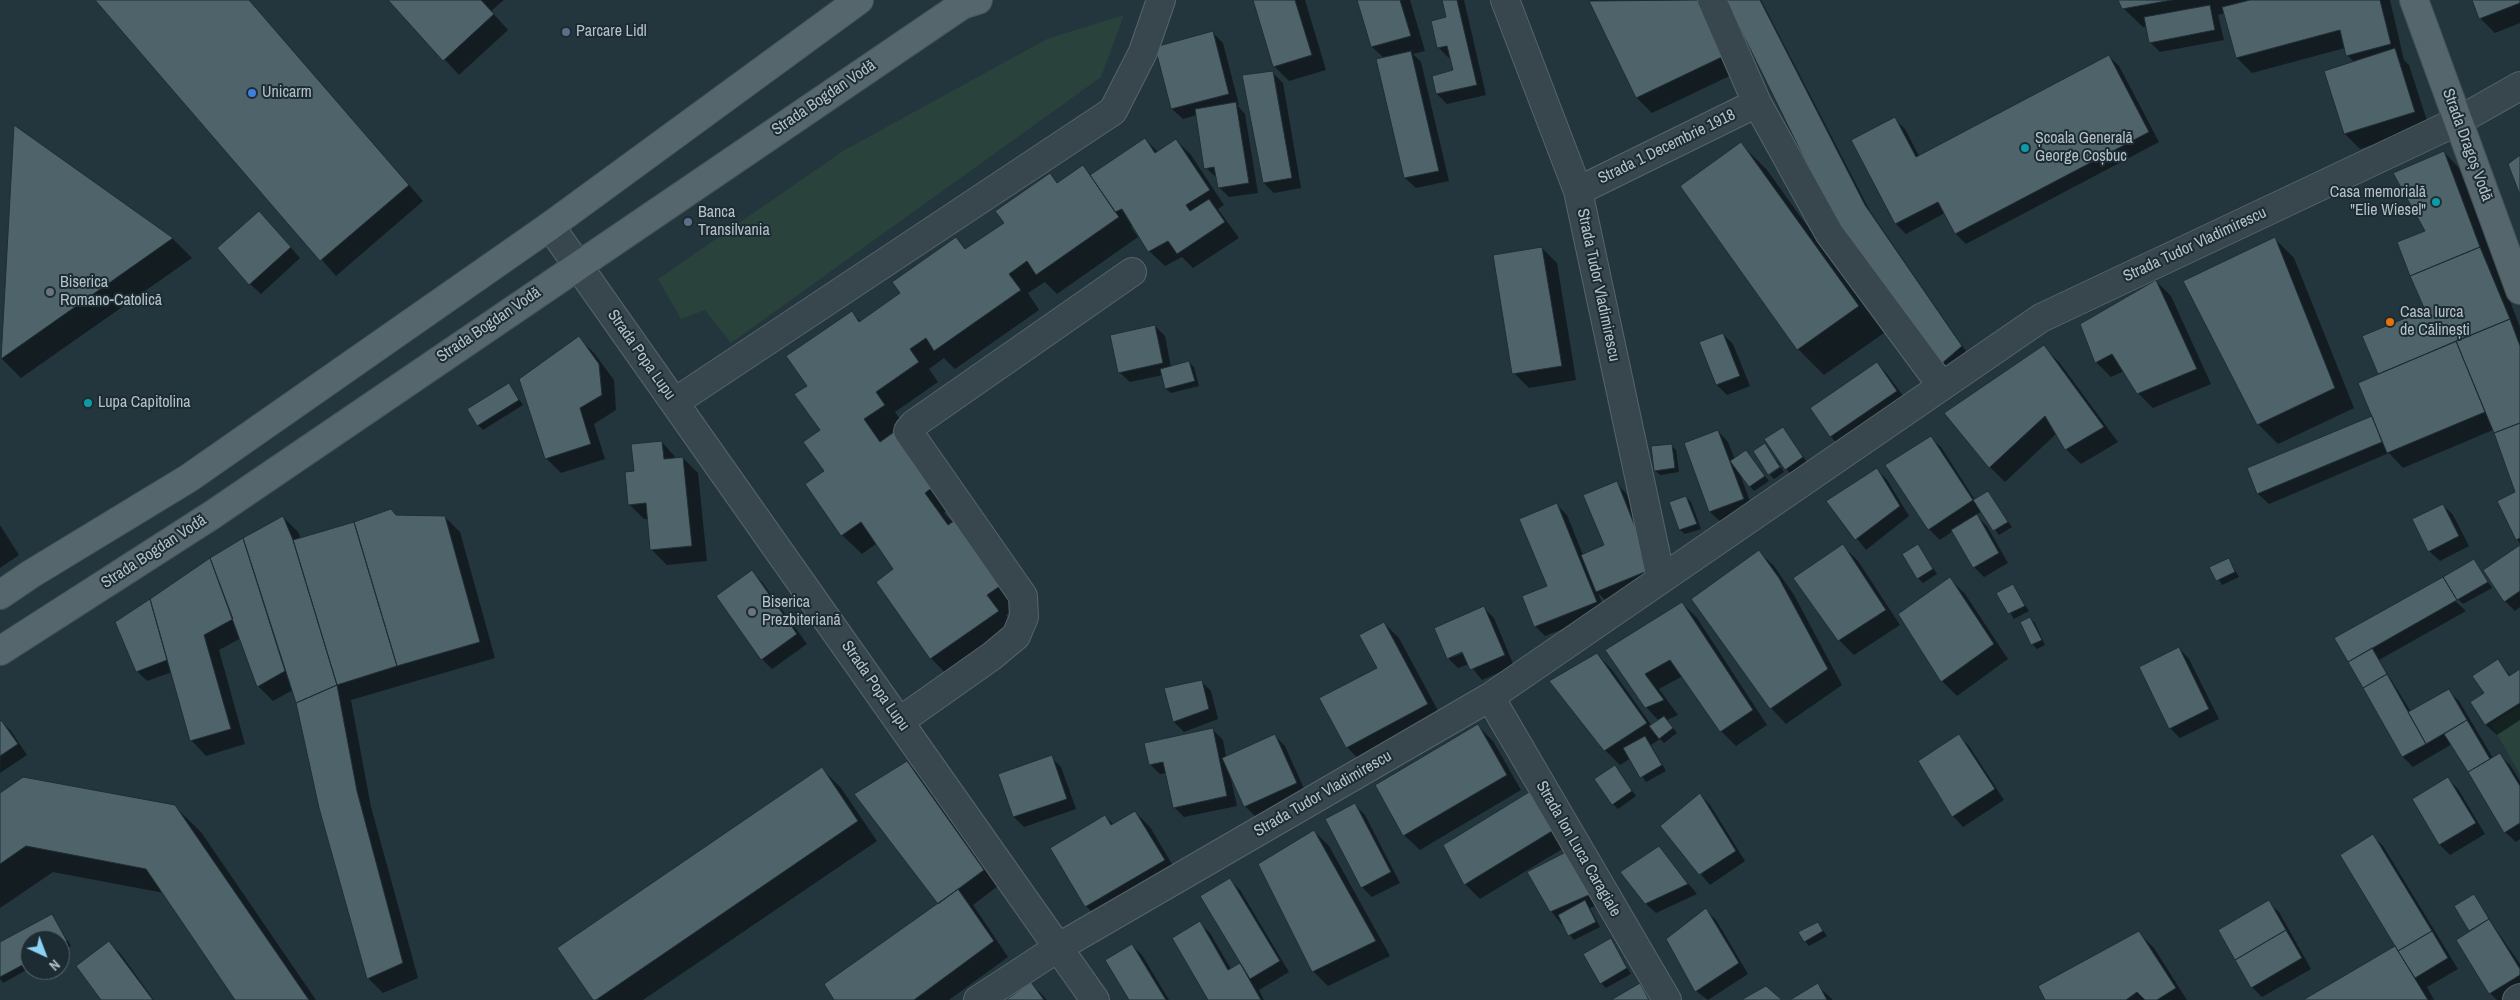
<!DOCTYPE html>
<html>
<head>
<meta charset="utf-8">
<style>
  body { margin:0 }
  #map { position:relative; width:2520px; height:1000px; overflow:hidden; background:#24363d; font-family:"Archivo Narrow",sans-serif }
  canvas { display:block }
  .north { position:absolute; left:20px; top:930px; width:50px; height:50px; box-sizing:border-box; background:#1d2c32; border:1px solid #59686e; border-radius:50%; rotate:137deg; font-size:14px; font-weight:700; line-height:20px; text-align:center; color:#b4c1c8 }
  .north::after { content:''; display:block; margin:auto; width:18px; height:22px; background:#8bd3f6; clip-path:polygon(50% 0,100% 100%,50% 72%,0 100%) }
</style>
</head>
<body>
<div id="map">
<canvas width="2520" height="1000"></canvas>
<div class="north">N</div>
</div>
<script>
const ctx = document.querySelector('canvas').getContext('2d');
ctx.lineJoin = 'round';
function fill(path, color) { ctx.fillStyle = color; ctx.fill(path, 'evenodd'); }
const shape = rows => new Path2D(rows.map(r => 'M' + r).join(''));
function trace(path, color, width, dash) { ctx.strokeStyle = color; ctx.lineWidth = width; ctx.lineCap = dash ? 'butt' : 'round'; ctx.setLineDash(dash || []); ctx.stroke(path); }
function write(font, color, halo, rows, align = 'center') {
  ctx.font = font + ' "Archivo Narrow",sans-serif'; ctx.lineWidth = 4; ctx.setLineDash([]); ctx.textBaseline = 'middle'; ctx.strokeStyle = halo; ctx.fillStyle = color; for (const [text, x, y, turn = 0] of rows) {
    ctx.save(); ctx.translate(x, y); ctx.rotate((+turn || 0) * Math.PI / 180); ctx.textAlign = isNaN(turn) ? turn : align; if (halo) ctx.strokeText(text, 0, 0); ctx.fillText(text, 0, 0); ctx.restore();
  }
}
fill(shape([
  [1124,15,1101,77,731,343,705,310,681,319,658,279,843,151,1047,39],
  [2520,706,2520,774,2491,724]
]), '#29423c');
fill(shape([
  [96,0,249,0,423,201,336,276],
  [390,0,504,0,491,11,508,30,459,75],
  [1254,0,1305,0,1326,70,1289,81,1274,66],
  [1359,0,1410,0,1425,51,1413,54,1421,62,1449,181,1416,188,1405,178,1378,60,1384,58,1372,47],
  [1443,0,1464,0,1486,95,1447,104,1437,94,1433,76,1454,71,1451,57,1449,58,1439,48,1433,22,1447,18],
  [1590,0,1704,0,1738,72,1652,113,1637,98],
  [1729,0,1761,0,1870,211,1966,351,1946,368],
  [2119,0,2390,0,2404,60,2409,65,2429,127,2360,149,2345,134,2354,62,2348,56,2345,48,2252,73,2237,58,2225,13,2218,15,2224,40,2160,52,2150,42,2147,27,2143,27,2123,8],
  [2473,0,2520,0,2520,23,2495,33,2480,18],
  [1213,33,1223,43,1239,105,1237,105,1245,114,1258,193,1229,197,1219,187,1217,178,1206,168,1197,115,1183,119,1172,109,1156,48],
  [2109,56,2119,66,2159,142,1966,244,1956,234,1945,213,1906,234,1896,224,1853,141,1895,119,1905,129,1919,156],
  [1272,72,1283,83,1301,188,1274,193,1264,183],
  [15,127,173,239,192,258,21,378,2,359],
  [1145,139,1158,152,1176,140,1191,155,1224,205,1218,209,1239,238,1193,268,1182,257,1165,266,1149,251,1134,225,1131,227,1138,237,1057,294,1045,282,1028,293,1039,310,955,369,944,358,929,369,938,382,895,412,959,502,944,513,1025,602,1006,615,1017,631,950,678,931,658,895,569,877,543,862,554,842,535,826,471,821,431,809,386,852,313,861,322,902,294,956,238,967,250,1005,223,1050,175,1058,183,1083,167,1092,176],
  [1741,144,1767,170,1884,333,1824,375,1798,349],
  [2444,152,2459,168,2520,327,2520,544,2517,539,2517,493,2493,430,2403,468,2389,453,2269,504,2258,494,2248,469,2373,417,2380,374,2364,337,2426,310,2427,231],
  [269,223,300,258,261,294,250,284],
  [2275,239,2294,258,2354,408,2278,444,2258,424],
  [1542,248,1557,263,1576,380,1529,388,1514,373],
  [2156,281,2171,296,2211,384,2153,408,2138,393,2124,371,2111,377,2096,362,2082,325],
  [1155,326,1165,336,1171,367,1189,362,1194,367,1199,386,1171,393,1166,389,1163,375,1130,382,1119,372],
  [1723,334,1733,344,1750,386,1727,395,1717,385,1701,343],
  [579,338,594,353,614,380,616,410,594,424,605,459,561,473,546,458],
  [2043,347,2059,362,2118,442,2081,464,2066,449,2057,433,2005,482,1990,467],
  [1877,363,1887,374,1907,401,1841,447,1831,437,1812,409],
  [509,385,523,405,483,430,478,425],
  [1783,428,1807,462,1791,474,1786,469],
  [1718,431,1728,442,1735,460,1746,451,1769,481,1754,491,1740,474,1753,510,1721,522,1710,512,1686,444],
  [1930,437,1941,447,1975,500,1988,492,2012,527,1999,535,1982,511,1976,515,1987,526,2008,563,1984,577,1974,567,1953,531,1940,540,1929,529,1887,466],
  [662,442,677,459,683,458,698,473,707,561,667,565,652,550,649,519,644,519,629,504,635,472],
  [1671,445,1676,450,1679,472,1660,475,1655,470],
  [1765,445,1780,465,1769,473],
  [1781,467,1784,472,1774,479,1770,475],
  [1877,469,1887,480,1909,516,1866,550,1828,502],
  [1616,483,1626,493,1661,579,1607,602,1598,593,1606,612,1545,636,1535,626,1548,587,1557,505,1567,515,1583,555,1605,546],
  [1686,497,1691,502,1701,529,1685,534,1680,530,1671,503],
  [2443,505,2453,515,2469,546,2440,561,2429,551],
  [391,510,397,516,445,517,460,532,495,658,351,700,371,807,418,978,383,993,368,978,293,690,273,701,258,686,241,638,219,650,245,744,206,756,191,740,172,672,147,681,137,671,150,601,211,559,283,517,298,532,301,539],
  [0,525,19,555,0,568],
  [1843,546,1858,561,1900,625,1854,655,1839,640],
  [1918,546,1937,574,1923,583,1918,578],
  [2520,547,2520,607,2515,611,2505,601],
  [1758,551,1774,566,1794,595,1842,685,1786,724,1771,708,1693,599],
  [2228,559,2239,577,2222,585,2211,567],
  [2474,561,2492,588,2463,604,2453,595,2451,597,2466,611,2379,660,2411,712,2449,691,2459,701,2493,758,2500,755,2510,765,2520,781,2520,839,2516,842,2505,832,2452,744,2413,767,2403,757,2336,638],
  [752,572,762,582,807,644,772,669,762,659],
  [1950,579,1965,594,2008,659,1957,696,1942,681],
  [2012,585,2029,611,2014,619,1998,593],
  [1682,603,1697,618,1767,725,1736,746,1721,731,1683,676,1659,689,1678,715,1667,720,1677,733,1664,743,1660,739,1651,745,1666,771,1646,782,1631,758,1620,765,1605,750,1597,654,1612,670,1652,726,1659,721,1646,707,1607,651],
  [1484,608,1494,618,1514,666,1482,680,1469,664,1458,668,1448,658],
  [1468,649,1469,651,1451,658,1451,656],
  [2030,618,2035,623,2045,645,2037,649,2032,644],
  [1384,623,1399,638,1443,720,1362,763,1347,747,1378,669],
  [2179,648,2189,659,2219,719,2180,738,2170,728],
  [2497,661,2511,676,2520,670,2520,720,2497,735,2486,725,2472,702,2485,694],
  [1201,681,1211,691,1218,719,1184,732,1174,722],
  [1,721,11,731,27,755,0,773],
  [1478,726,1493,741,1521,790,1420,850,1404,835,1377,785],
  [1213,730,1223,740,1226,757,1275,736,1285,746,1306,793,1255,816,1245,806,1230,775,1237,806,1184,817,1174,807,1167,773,1160,774,1150,764],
  [1959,736,1969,746,2004,800,1963,827,1953,816,1920,761],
  [1051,757,1061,767,1076,809,1024,827,1014,817,999,774],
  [907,763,922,778,998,886,973,905,1008,957,949,1000,835,1000,940,904],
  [1614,767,1636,796,1618,809,1613,804],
  [822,769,841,788,877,841,643,1000,594,1000],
  [2448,779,2458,789,2485,834,2450,855,2440,845,2413,800],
  [1534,790,1572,843,1480,899,1465,884],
  [1700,794,1710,805,1745,861,1710,885,1661,827],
  [0,795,174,806,201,832,316,1000,236,1000,164,893,53,872,0,908],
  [1355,805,1365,815,1400,883,1372,897,1362,887],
  [1135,812,1150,827,1179,876,1101,921,1086,906,1105,816,1114,825],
  [1314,831,1329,846,1390,956,1328,986,1313,971],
  [2373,836,2383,846,2458,969,2427,987,2434,1000,2305,1000,2397,947],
  [1659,848,1697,894,1656,913,1645,903],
  [1566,854,1600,904,1590,908,1600,927,1574,940,1551,911],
  [1230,880,1240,890,1289,972,1259,990,1264,1000,1210,1000,1200,923,1210,933,1231,969,1241,963],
  [2473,896,2520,964,2520,991,2505,1000,2497,1000,2490,993,2471,931,2455,906],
  [2268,902,2279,912,2311,969,2262,997,2252,987],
  [1706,910,1716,920,1748,974,1708,1000,1696,991],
  [52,915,71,946,60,952,60,940,30,940,30,968,3,983,0,979,0,943],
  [1818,923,1827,936,1809,946,1805,941],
  [2139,933,2154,948,2187,1000,2047,1000],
  [1611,940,1631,974,1606,988,1601,983],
  [109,943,120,953,154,1000,103,1000],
  [1132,945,1142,955,1169,1000,1130,1000],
  [1031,983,1047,1000,1008,1000],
  [1640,985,1653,1000,1613,1000],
  [1817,985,1833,1000,1793,1000]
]), '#0007');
const building = shape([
  [95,0,249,0,409,185,320,261,95,0],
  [388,0,481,0,494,14,443,61,388,0],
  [1253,0,1295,0,1312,55,1273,67,1253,0],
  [1357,0,1400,0,1411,36,1371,47,1357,0],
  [1442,0,1457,0,1477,85,1436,94,1432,76,1453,70,1447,46,1437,48,1431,21,1446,17,1442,0],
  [1697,0,1724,56,1636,98,1589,1,1697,0],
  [1726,0,1760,0,1865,205,1962,346,1940,365,1834,219,1726,0],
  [2118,0,2172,0,2122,9,2118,0],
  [2250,0,2380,0,2391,44,2346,56,2340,30,2236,58,2222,7,2250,0],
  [2472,0,2520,0,2520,3,2479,19,2472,0],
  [2210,5,2215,30,2149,43,2144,17,2210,5],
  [1213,31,1229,94,1171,109,1155,47,1213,31],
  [2395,48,2415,112,2344,134,2324,71,2395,48],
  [1411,51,1439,171,1404,178,1376,59,1411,51],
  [2109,55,2149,132,1955,234,1938,202,1895,224,1851,140,1895,117,1916,157,2109,55],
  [1273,71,1292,178,1263,183,1242,75,1273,71],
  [1236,102,1249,183,1218,188,1214,167,1204,169,1195,109,1236,102],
  [14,125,173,238,1,359,14,125],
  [1145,138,1155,153,1176,139,1210,190,1186,205,1190,211,1209,199,1225,222,1177,254,1168,241,1148,252,1122,209,1115,212,1090,175,1145,138],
  [1741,142,1859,306,1797,350,1680,186,1741,142],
  [2444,151,2480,247,2410,276,2397,242,2425,231,2393,173,2444,151],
  [2520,155,2520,195,2508,164,2520,155],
  [1083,165,1119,217,1036,275,1027,261,1009,274,1021,290,934,351,926,338,910,349,919,362,876,392,885,405,864,419,880,442,901,427,940,482,925,493,948,525,961,516,1006,582,987,595,999,611,930,659,876,582,893,569,861,522,841,536,805,484,824,471,803,442,820,430,794,394,807,386,786,356,852,311,859,322,900,293,892,282,956,237,965,249,1004,223,995,211,1050,173,1057,183,1083,165],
  [259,211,291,247,249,285,217,248,259,211],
  [2275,237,2335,388,2257,425,2183,281,2275,237],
  [1542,247,1562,366,1512,374,1493,255,1542,247],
  [2480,247,2510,319,2378,374,2362,336,2425,310,2410,276,2480,247],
  [2156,280,2197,369,2137,394,2112,354,2095,363,2080,324,2156,280],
  [2510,319,2520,346,2520,423,2494,433,2456,341,2510,319],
  [1155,325,1163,363,1118,373,1110,335,1155,325],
  [1723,333,1740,376,1716,385,1699,342,1723,333],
  [579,336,599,364,602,395,580,408,591,444,545,459,519,379,579,336],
  [2456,341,2485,412,2387,453,2358,383,2456,341],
  [2044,345,2104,427,2065,450,2045,416,1989,468,1944,413,2044,345],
  [1189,361,1195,381,1165,389,1160,369,1189,361],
  [1877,362,1897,391,1830,437,1810,408,1877,362],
  [509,383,519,400,477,426,467,409,509,383],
  [2372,416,2382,442,2257,494,2247,468,2372,416],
  [2520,423,2520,538,2516,540,2497,501,2515,492,2494,433,2520,423],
  [1783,427,1803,457,1785,470,1764,439,1783,427],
  [1718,430,1744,499,1709,512,1684,443,1718,430],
  [1931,436,1973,500,1928,530,1885,465,1931,436],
  [662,441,664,459,683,457,692,546,650,550,646,503,628,505,625,472,634,471,631,444,662,441],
  [1765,443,1780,467,1768,475,1753,451,1765,443],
  [1672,444,1675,468,1654,471,1651,446,1672,444],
  [1746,450,1765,476,1749,487,1730,461,1746,450],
  [1877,468,1900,506,1855,540,1826,501,1877,468],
  [1617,481,1652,569,1596,592,1581,555,1604,545,1583,495,1617,481],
  [1988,491,2008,522,1993,531,1973,500,1988,491],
  [1686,496,1697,524,1679,530,1669,502,1686,496],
  [1557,503,1597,602,1534,627,1522,596,1547,586,1519,519,1557,503],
  [2443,504,2459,536,2428,552,2412,519,2443,504],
  [391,509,396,515,445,516,480,642,397,666,354,522,391,509],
  [1977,514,1999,553,1973,568,1951,530,1977,514],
  [283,516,293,540,337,685,296,703,243,538,283,516],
  [354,522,397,666,337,685,293,540,354,522],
  [243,538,285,671,257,687,210,558,243,538],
  [1843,544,1886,610,1838,641,1793,578,1843,544],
  [1918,544,1933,569,1917,579,1902,554,1918,544],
  [2520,545,2520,591,2504,602,2483,570,2520,545],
  [1759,550,1779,578,1828,669,1770,709,1691,599,1759,550],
  [210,558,233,619,204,635,231,729,190,741,150,599,210,558],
  [2229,558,2235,572,2216,581,2209,567,2229,558],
  [2474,559,2488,582,2457,600,2443,577,2474,559],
  [752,570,797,634,761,660,716,596,752,570],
  [1950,577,1994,644,1941,682,1898,614,1950,577],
  [2443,577,2457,600,2348,662,2334,638,2443,577],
  [2013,584,2025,606,2008,614,1996,593,2013,584],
  [150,599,167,660,136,672,115,622,150,599],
  [1682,602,1753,710,1720,732,1670,660,1645,674,1664,700,1645,708,1605,650,1682,602],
  [1484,606,1505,655,1470,670,1462,652,1447,659,1434,628,1484,606],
  [2030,617,2042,640,2031,645,2020,622,2030,617],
  [1384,622,1428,704,1346,748,1319,698,1377,668,1359,635,1384,622],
  [2179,647,2209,709,2169,729,2139,667,2179,647],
  [2372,648,2387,674,2363,688,2348,662,2372,648],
  [1597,653,1647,723,1604,751,1549,681,1597,653],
  [2498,659,2509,676,2520,669,2520,703,2485,725,2470,702,2484,693,2472,676,2498,659],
  [2387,674,2426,744,2402,757,2363,688,2387,674],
  [1202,680,1209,709,1173,722,1164,688,1202,680],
  [337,685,357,791,403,963,367,979,319,808,296,703,337,685],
  [2449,689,2467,720,2426,744,2408,712,2449,689],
  [1664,716,1673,728,1659,739,1649,726,1664,716],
  [1,720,18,744,0,756,0,721,1,720],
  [2467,720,2490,759,2468,772,2444,734,2467,720],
  [1478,724,1507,775,1403,836,1375,785,1478,724],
  [1213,728,1227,796,1173,808,1163,762,1149,765,1144,743,1213,728],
  [1275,734,1297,783,1244,807,1222,758,1275,734],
  [1959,734,1995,789,1952,817,1918,761,1959,734],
  [1645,736,1662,765,1640,778,1623,748,1645,736],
  [2500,753,2520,786,2520,823,2504,833,2468,772,2500,753],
  [1052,755,1067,799,1013,817,998,774,1052,755],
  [907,761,984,870,938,904,854,794,907,761],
  [1615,765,1632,791,1612,805,1594,779,1615,765],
  [822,767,858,821,596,1000,593,1000,557,948,822,767],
  [23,777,175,805,309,1000,235,1000,146,869,26,846,0,864,0,793,23,777],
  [2448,777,2476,823,2439,845,2412,799,2448,777],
  [1534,789,1557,828,1464,885,1443,845,1534,789],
  [1700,793,1736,851,1699,875,1660,826,1700,793],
  [1355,803,1391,872,1361,888,1325,819,1355,803],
  [1135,811,1165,860,1085,907,1050,848,1105,815,1111,825,1135,811],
  [1314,830,1376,941,1312,972,1258,864,1314,830],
  [2373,834,2432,931,2398,951,2340,855,2373,834],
  [1659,846,1688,884,1645,904,1620,872,1659,846],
  [1566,852,1591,894,1550,912,1527,872,1566,852],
  [1230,878,1280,961,1250,979,1200,896,1230,878],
  [958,889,994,941,914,1000,834,1000,824,984,958,889],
  [2474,894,2489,919,2469,931,2454,906,2474,894],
  [1585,900,1596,922,1568,936,1558,915,1585,900],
  [2269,900,2286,930,2235,960,2218,930,2269,900],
  [1706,908,1739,963,1695,992,1666,939,1706,908],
  [52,914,67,941,60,945,60,940,30,940,30,961,0,977,0,942,52,914],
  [2489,919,2520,969,2520,975,2489,994,2456,940,2489,919],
  [1200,921,1228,970,1240,963,1261,1000,1208,1000,1172,938,1200,921],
  [1818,922,1823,931,1804,942,1798,932,1818,922],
  [2286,930,2302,958,2251,988,2235,960,2286,930],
  [2139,931,2176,988,2157,1000,2145,1000,2137,992,2126,1000,2045,1000,2038,986,2139,931],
  [2432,931,2448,958,2415,978,2398,951,2432,931],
  [1611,938,1627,968,1600,984,1583,954,1611,938],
  [109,941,153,1000,101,1000,76,966,109,941],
  [1132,944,1166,1000,1129,1000,1105,960,1132,944],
  [2395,946,2428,1000,2303,1000,2395,946],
  [1031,982,1044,1000,1006,1000,1031,982],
  [1640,983,1649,1000,1611,1000,1640,983],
  [1818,983,1827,1000,1790,1000,1818,983],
  [1766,986,1782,1000,1741,1000,1766,986]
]);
fill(building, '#4f636a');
trace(building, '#1f2e34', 1);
const minor = shape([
  [1505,0,1578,191,1661,579],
  [1712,0,1757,103,1829,233,1942,386],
  [1578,191,1757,103],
  [550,226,1095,1000],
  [675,402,1113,111,1143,52,1161,0],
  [1490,697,1667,1000],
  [900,721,992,656,1016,636,1024,617,1023,596,908,431,914,424,1132,272],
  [978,1000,1059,947,1490,697,2041,318,2458,121,2520,86],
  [2517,1000,2520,998]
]);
const primary = shape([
  [2414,0,2520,290],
  [0,595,31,574,189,478,550,226,859,0],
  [0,651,212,515,962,5,978,0]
]);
trace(minor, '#56646b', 30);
trace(primary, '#445359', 30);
trace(minor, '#38474d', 28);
trace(primary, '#56666d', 28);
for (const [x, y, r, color] of [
  [566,32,5,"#5c6f8a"],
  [252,93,5,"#3f7fe0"],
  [2025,148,5,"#0f9aa8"],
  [2436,202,5,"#0f9aa8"],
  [688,222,5,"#5c6f8a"],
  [50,292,5,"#6b7280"],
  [2390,322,5,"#e8710a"],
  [88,403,5,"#0f9aa8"],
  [752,612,5,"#6b7280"]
]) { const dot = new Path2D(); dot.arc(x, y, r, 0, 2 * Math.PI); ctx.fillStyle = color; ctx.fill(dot); trace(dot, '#1d2c32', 2); }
write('16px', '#b4c1c8', '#1d2c32', [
  ["Parcare Lidl",576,32],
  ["Unicarm",262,93],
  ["Școala Generală",2035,139],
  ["George Coșbuc",2035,157],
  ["Casa memorială",2426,193,"right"],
  ["\"Elie Wiesel\"",2426,211,"right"],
  ["Banca",698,213],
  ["Transilvania",698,231],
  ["Biserica",60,283],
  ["Romano-Catolică",60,301],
  ["Casa Iurca",2400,313],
  ["de Călinești",2400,331],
  ["Lupa Capitolina",98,403],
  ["Biserica",762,603],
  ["Prezbiteriană",762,621]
], 'left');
write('16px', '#b4c1c8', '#1d2c32', [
  ["Strada Bogdan Vodă",824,98,-34],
  ["Strada Dragoș Vodă",2467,145,70],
  ["Strada 1 Decembrie 1918",1667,147,-26],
  ["Strada Tudor Vladimirescu",2195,245,-25],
  ["Strada Tudor Vladimirescu",1598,285,78],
  ["Strada Bogdan Vodă",489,325,-34],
  ["Strada Popa Lupu",641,355,55],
  ["Strada Bogdan Vodă",154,552,-33],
  ["Strada Popa Lupu",875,686,55],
  ["Strada Tudor Vladimirescu",1323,794,-30],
  ["Strada Ion Luca Caragiale",1578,849,60]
]);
</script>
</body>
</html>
